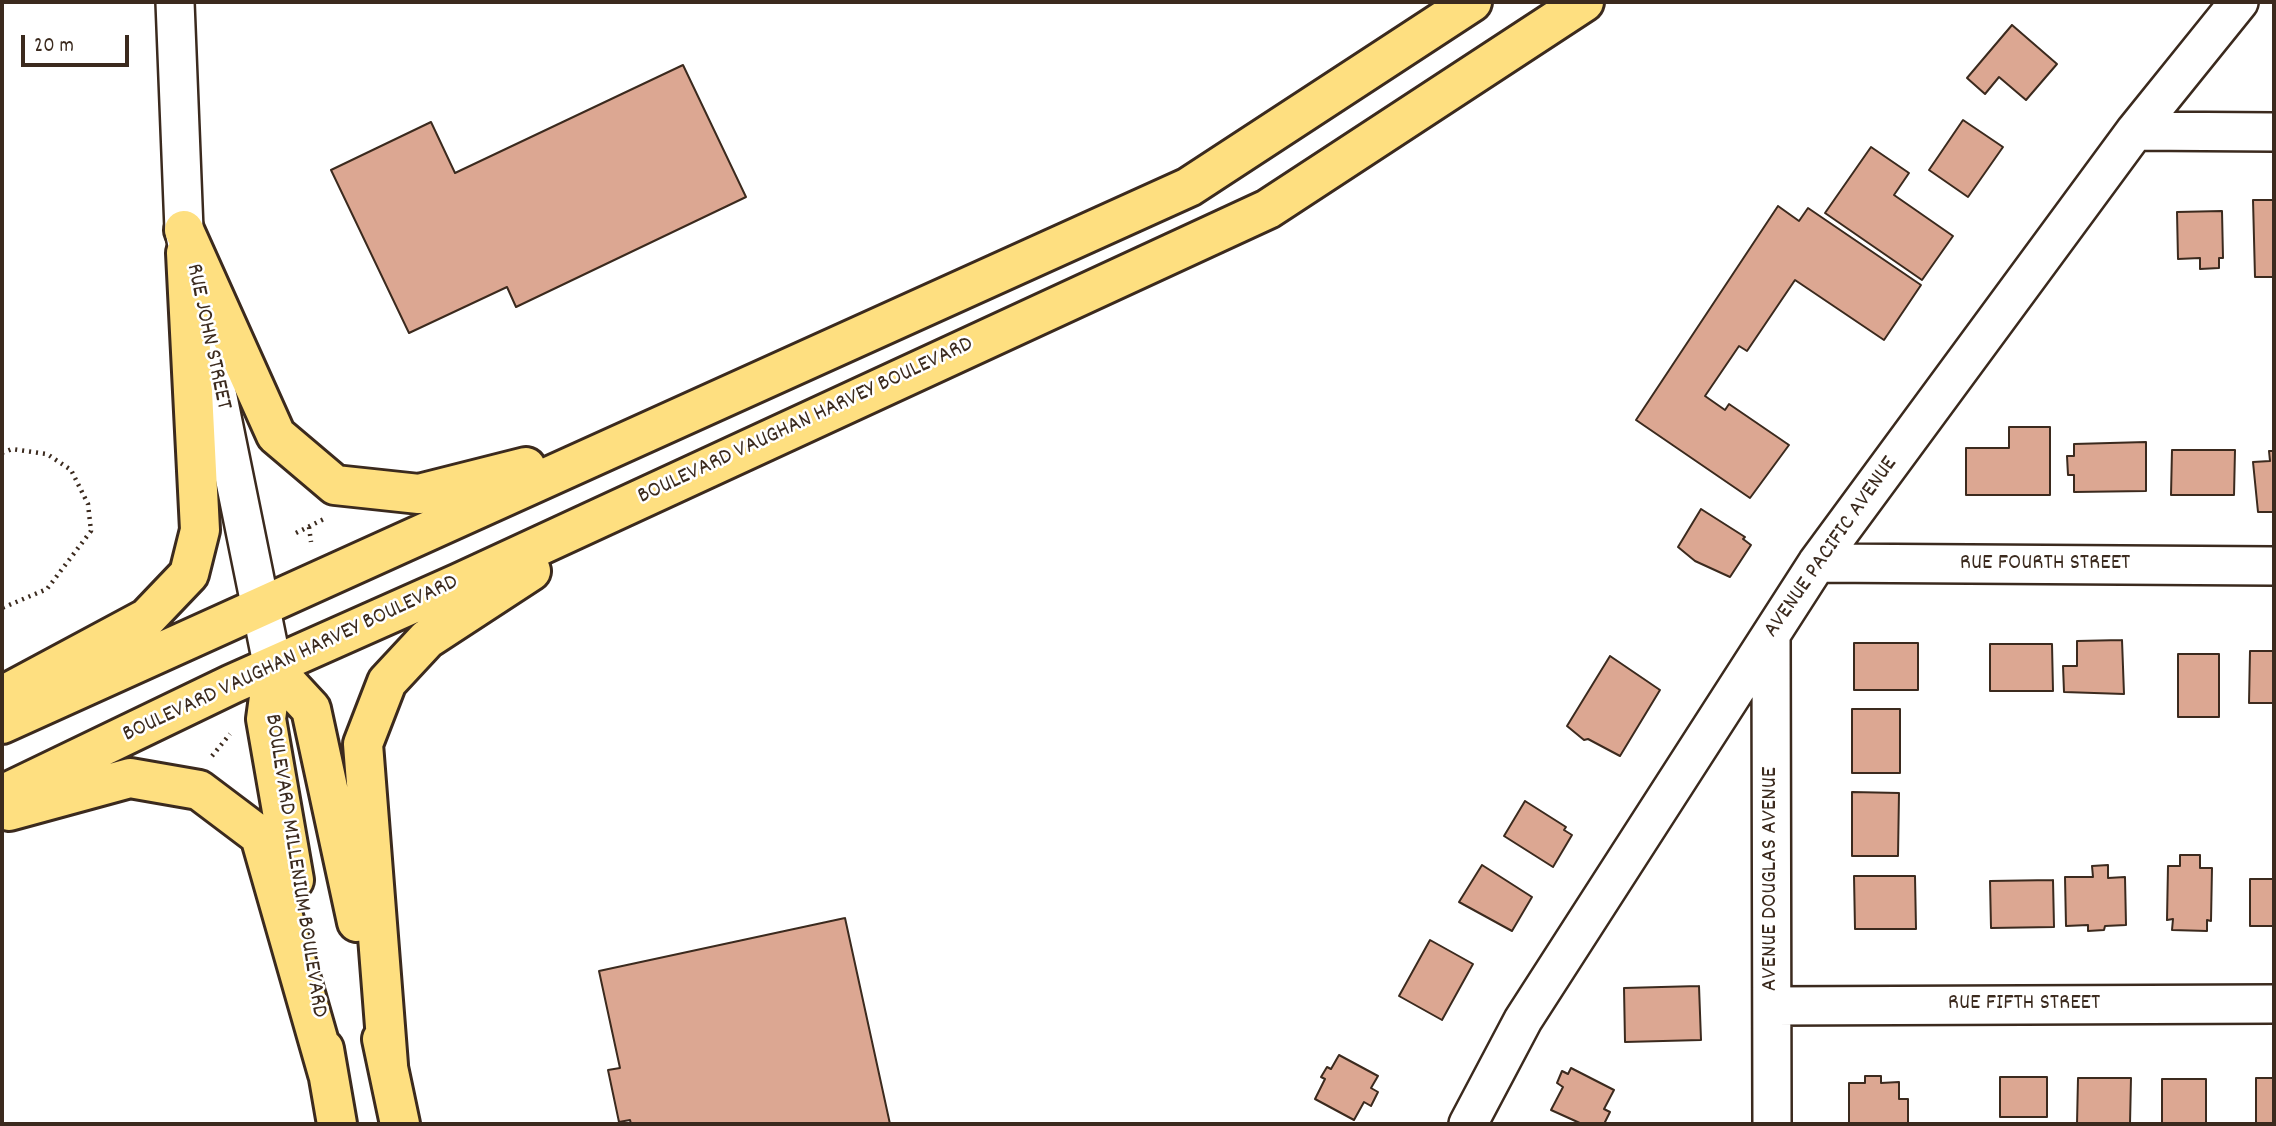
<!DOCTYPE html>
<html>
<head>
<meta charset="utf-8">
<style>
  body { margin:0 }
  #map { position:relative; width:2276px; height:1126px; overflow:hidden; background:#fff; font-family:Dekko,sans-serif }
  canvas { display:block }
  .frame { position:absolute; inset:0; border:4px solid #3b2a1e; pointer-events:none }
  .scale { position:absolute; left:21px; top:35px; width:108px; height:32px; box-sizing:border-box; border:4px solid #3b2a1e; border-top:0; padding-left:9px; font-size:21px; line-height:24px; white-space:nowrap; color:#3b2a1e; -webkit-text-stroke:5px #fff; paint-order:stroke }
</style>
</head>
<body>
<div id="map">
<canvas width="2276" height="1126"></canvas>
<div class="frame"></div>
<div class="scale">20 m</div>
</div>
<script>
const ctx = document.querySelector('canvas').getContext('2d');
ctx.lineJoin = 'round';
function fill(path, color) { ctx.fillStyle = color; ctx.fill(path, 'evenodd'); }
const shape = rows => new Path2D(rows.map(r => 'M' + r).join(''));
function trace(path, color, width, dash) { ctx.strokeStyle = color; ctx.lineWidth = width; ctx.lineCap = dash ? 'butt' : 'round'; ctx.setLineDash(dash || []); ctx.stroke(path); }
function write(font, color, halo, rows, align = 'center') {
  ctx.font = font + ' Dekko,sans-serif'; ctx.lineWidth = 5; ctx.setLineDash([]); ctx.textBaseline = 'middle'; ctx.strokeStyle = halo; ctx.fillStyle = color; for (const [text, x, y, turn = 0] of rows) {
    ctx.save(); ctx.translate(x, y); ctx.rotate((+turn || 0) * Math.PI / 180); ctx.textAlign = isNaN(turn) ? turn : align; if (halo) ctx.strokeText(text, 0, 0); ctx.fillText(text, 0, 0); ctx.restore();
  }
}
const building = shape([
  [2012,25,2057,64,2026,100,1999,77,1985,94,1967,78,2012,25],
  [683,65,746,197,516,307,507,287,409,333,331,170,431,122,455,173,683,65],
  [1963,120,2003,147,1968,197,1929,170,1963,120],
  [1871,147,1909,173,1894,195,1953,236,1922,280,1825,213,1871,147],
  [2253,200,2274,200,2274,277,2255,277,2253,200],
  [1778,206,1799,221,1808,208,1921,285,1884,340,1795,280,1747,351,1739,346,1705,396,1725,410,1729,404,1789,445,1750,498,1636,420,1778,206],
  [2222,211,2223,258,2219,258,2219,268,2200,269,2200,258,2178,259,2177,212,2222,211],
  [2009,427,2050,427,2050,495,1966,495,1966,448,2009,448,2009,427],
  [2146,442,2146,491,2074,492,2074,475,2068,475,2067,456,2074,456,2074,444,2146,442],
  [2172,450,2235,450,2234,495,2171,495,2172,450],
  [2269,451,2274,451,2274,512,2258,512,2253,462,2270,461,2269,451],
  [1701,509,1745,537,1743,539,1751,545,1730,577,1695,561,1678,547,1701,509],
  [2122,640,2124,694,2064,692,2063,666,2077,666,2077,641,2122,640],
  [1854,643,1918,643,1918,690,1854,690,1854,643],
  [1990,644,2052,644,2053,691,1990,691,1990,644],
  [2250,651,2274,651,2274,703,2249,703,2250,651],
  [2178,654,2219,654,2219,717,2178,717,2178,654],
  [1610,656,1660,690,1620,756,1588,739,1584,740,1567,726,1610,656],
  [1852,709,1900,709,1900,773,1852,773,1852,709],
  [1852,792,1899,793,1898,856,1852,856,1852,792],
  [1525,801,1566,827,1564,830,1572,835,1553,867,1504,836,1525,801],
  [2180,855,2200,855,2200,868,2212,868,2211,921,2207,920,2207,931,2172,930,2173,919,2167,920,2168,866,2180,866,2180,855],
  [1482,865,1532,897,1512,931,1459,902,1482,865],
  [2108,865,2108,878,2125,877,2126,925,2105,926,2104,930,2088,931,2088,925,2066,926,2065,877,2093,877,2092,866,2108,865],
  [1854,876,1915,876,1916,929,1855,929,1854,876],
  [2250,879,2274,879,2274,926,2250,926,2250,879],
  [2053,880,2054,927,1991,928,1990,881,2053,880],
  [845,918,890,1124,631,1124,630,1120,619,1122,608,1070,620,1068,599,971,845,918],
  [1430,940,1473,964,1442,1020,1399,996,1430,940],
  [1699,986,1701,1040,1625,1042,1624,988,1699,986],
  [1339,1055,1378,1076,1371,1088,1378,1092,1371,1106,1364,1102,1354,1120,1315,1099,1325,1079,1321,1077,1327,1067,1331,1069,1339,1055],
  [1571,1068,1614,1090,1604,1109,1610,1112,1604,1124,1582,1124,1551,1110,1563,1087,1557,1083,1562,1071,1568,1074,1571,1068],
  [1865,1076,1881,1076,1881,1083,1899,1082,1899,1099,1908,1099,1908,1124,1849,1124,1849,1083,1865,1083,1865,1076],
  [2000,1077,2047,1077,2047,1117,2000,1117,2000,1077],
  [2078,1078,2131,1078,2130,1124,2077,1124,2078,1078],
  [2256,1078,2274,1078,2274,1123,2256,1123,2256,1078],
  [2162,1079,2206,1079,2206,1124,2162,1124,2162,1079]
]);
fill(building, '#dca792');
trace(building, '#3b2a1e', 2);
const minor = shape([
  [175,2,184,230,273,668],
  [2135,131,2274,132],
  [1817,563,2274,566],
  [1771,635,1772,1124],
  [1773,1006,2274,1004],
  [1468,1124,1523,1020,1817,563,2135,131,2239,2]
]);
const major = shape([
  [184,230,276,435,335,485,419,494,526,467],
  [273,668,311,709,357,922],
  [273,668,266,719,294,880],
  [2,696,147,618,189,574,200,530,186,253],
  [2,724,1189,187,1472,2],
  [2,795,232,684,459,583,1268,209,1584,2],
  [9,811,130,778,199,790,260,836,328,1074],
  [382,1039,400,1124],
  [324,1049,337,1124],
  [388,1065,363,744,387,682,427,639,531,571]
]);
trace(minor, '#3b2a1e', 42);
trace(major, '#3b2a1e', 44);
trace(shape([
  [2,453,12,449,47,454,71,470,88,504,91,531,47,589,2,608],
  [309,527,311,542],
  [296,533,324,519],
  [212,756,230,734]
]), '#3b2a1e', 4.5, [2, 5]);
trace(minor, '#fff', 37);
trace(major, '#fedf80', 38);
write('23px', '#3b2a1e', '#fff', [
  ["RUE JOHN STREET",207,337,78],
  ["BOULEVARD VAUGHAN HARVEY BOULEVARD",806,422,-25],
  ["AVENUE PACIFIC AVENUE",1832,548,-55],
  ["RUE FOURTH STREET",2045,565],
  ["BOULEVARD VAUGHAN HARVEY BOULEVARD",291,660,-25],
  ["BOULEVARD MILLENIUM BOULEVARD",294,866,81],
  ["AVENUE DOUGLAS AVENUE",1772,879,-90],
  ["RUE FIFTH STREET",2024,1005]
]);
</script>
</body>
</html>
